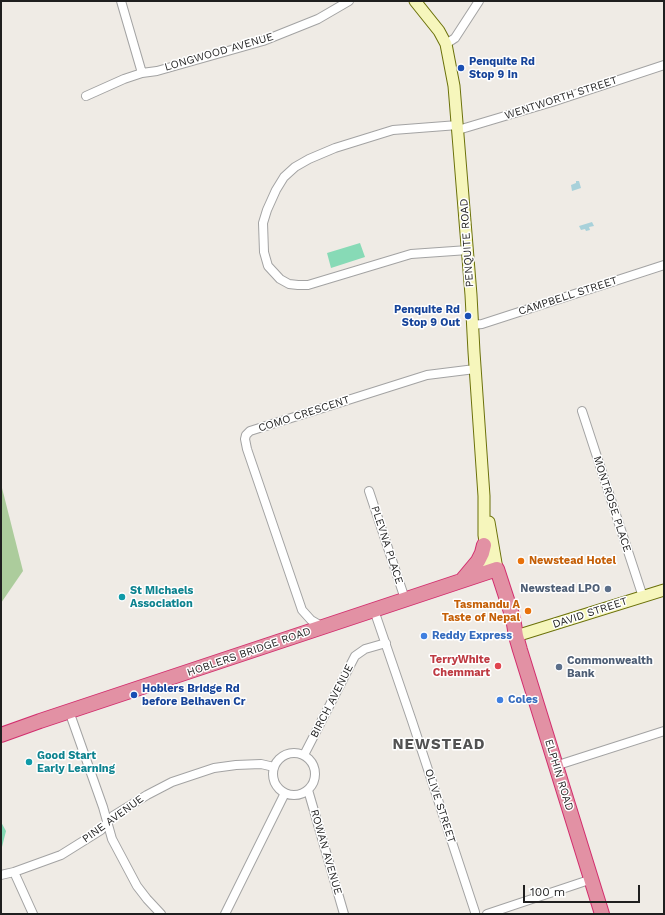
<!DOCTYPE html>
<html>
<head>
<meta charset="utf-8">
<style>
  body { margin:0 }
  #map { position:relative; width:665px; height:915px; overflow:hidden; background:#efebe5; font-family:"Work Sans",sans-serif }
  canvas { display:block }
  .frame { position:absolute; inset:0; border:2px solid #1f1f1f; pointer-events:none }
  .scale { position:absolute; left:523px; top:885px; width:117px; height:18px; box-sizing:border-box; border:2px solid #1f1f1f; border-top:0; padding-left:5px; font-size:12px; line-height:14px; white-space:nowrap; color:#1f1f1f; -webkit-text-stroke:3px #fff; paint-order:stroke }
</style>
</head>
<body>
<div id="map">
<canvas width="665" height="915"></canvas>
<div class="frame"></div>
<div class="scale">100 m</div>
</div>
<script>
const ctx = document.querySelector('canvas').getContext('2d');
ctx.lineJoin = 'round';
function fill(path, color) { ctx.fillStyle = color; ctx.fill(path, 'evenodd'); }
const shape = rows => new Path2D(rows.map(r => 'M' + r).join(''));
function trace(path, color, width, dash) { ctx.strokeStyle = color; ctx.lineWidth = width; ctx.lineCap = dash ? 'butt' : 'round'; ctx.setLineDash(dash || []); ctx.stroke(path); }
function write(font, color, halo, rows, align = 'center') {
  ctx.font = font + ' "Work Sans",sans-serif'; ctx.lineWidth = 3; ctx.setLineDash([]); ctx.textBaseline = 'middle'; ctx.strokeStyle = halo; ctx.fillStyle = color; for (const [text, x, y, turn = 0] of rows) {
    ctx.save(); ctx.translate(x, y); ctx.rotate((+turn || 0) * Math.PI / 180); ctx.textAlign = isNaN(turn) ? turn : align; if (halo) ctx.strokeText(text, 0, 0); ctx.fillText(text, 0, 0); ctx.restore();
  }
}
fill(shape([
  [1,484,23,571,1,603]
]), '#accc9c');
fill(shape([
  [360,243,365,257,331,268,327,253],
  [1,822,6,831,1,851]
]), '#87dab6');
fill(shape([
  [576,181,579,181,581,188,572,191,571,185,576,183],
  [592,222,594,226,589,227,590,230,586,231,585,229,581,230,579,226]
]), '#a8d1da');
const street = shape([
  [121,1,142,73],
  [446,44,455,38,479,1],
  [86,96,124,79,142,73,157,71,263,41,318,19,349,1],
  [458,125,393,130,335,148,309,159,295,167,284,177,276,190,267,210,263,223,264,252,268,266,280,279,289,284,298,285,308,285,411,254,468,250],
  [458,130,552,102,664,65],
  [472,325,482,324,664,265],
  [582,411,643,597],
  [369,491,405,599],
  [374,610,412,721,475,912],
  [323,627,311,620,302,610,247,449,245,439,246,435,250,431,427,375,475,369],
  [69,711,103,807,112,839,137,886,147,899,161,914],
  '273 774a21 21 0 1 1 42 0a21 21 0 1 1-42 0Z',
  [304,755,355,656,365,649,386,643],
  [555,766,664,731],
  [308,790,344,914],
  [14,872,33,914],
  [1,875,14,872,61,855,101,830,113,816,147,795,172,782,214,768,236,765,261,764,274,767],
  [225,914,285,793],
  [487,914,592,879]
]);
const secondary = shape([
  [415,1,439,31,446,44,454,86,471,295,474,352,484,496,484,535,489,571],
  [489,522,497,569],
  [516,636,664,590]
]);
const highway = shape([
  [463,579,478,561,482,553,484,545],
  [1,735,40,721,497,569,513,618,516,636,520,650,602,914]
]);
trace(street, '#a3a3a3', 10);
trace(secondary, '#6b710a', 13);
trace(highway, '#d22d6d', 16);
trace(street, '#fff', 8);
trace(secondary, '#f6f6bc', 11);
trace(highway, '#e291a4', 14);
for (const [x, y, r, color] of [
  [461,68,4,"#1a4fb4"],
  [468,316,4,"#1a4fb4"],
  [521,561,4,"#e8710a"],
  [608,589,4,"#5c6f8a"],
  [122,597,4,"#0f9aa8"],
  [528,611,4,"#e8710a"],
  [424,636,4,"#3f7fe0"],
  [498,666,4,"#e0444e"],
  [559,667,4,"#5c6f8a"],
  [134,695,4,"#1a4fb4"],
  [500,700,4,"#3f7fe0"],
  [29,762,4,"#0f9aa8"]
]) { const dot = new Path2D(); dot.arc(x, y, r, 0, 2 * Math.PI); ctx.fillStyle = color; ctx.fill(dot); trace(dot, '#fff', 1.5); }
write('11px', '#1f1f1f', '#fff', [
  ["LONGWOOD AVENUE",219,52,-16],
  ["WENTWORTH STREET",561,98,-18],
  ["PENQUITE ROAD",467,243,-94],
  ["CAMPBELL STREET",568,296,-18],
  ["COMO CRESCENT",304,414,-18],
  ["MONTROSE PLACE",612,504,72],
  ["PLEVNA PLACE",387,545,72],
  ["DAVID STREET",590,613,-18],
  ["HOBLERS BRIDGE ROAD",249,652,-19],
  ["BIRCH AVENUE",332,701,-63],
  ["ELPHIN ROAD",559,775,73],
  ["OLIVE STREET",440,806,72],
  ["PINE AVENUE",113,819,-36],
  ["ROWAN AVENUE",326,852,74]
]);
write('bold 11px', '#164399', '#fff', [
  ["Penquite Rd",469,62],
  ["Stop 9 In",469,75],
  ["Penquite Rd",460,310,"right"],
  ["Stop 9 Out",460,323,"right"],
  ["Hoblers Bridge Rd",142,689],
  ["before Belhaven Cr",142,702]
], 'left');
write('bold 11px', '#c56008', '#fff', [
  ["Newstead Hotel",529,561],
  ["Tasmandu A",520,605,"right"],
  ["Taste of Nepal",520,618,"right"]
], 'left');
write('bold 11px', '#4e5e75', '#fff', [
  ["Newstead LPO",600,589],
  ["Commonwealth",567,661,"left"],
  ["Bank",567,674,"left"]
], 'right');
write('bold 11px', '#0d838f', '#fff', [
  ["St Michaels",130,591],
  ["Association",130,604],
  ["Good Start",37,756],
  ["Early Learning",37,769]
], 'left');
write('bold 11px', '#366cbe', '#fff', [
  ["Reddy Express",432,636],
  ["Coles",508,700]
], 'left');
write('bold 11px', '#be3a42', '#fff', [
  ["TerryWhite",490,660],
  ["Chemmart",490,673]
], 'right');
ctx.letterSpacing = '1px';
write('bold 15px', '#525252', '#fff', [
  ["NEWSTEAD",439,745]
]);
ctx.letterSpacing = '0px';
</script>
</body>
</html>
